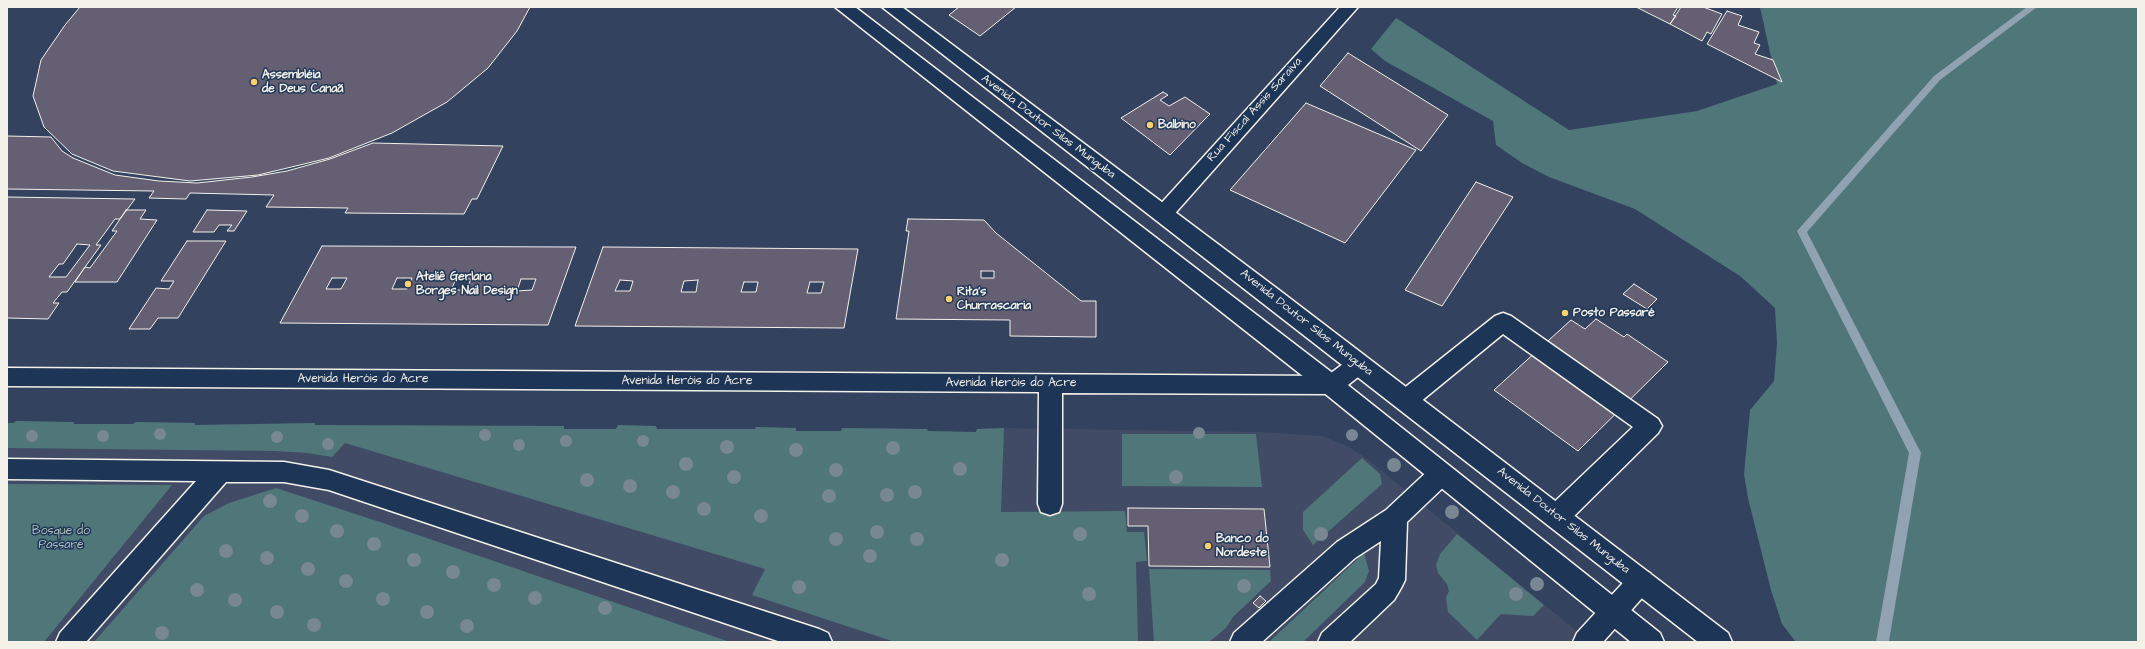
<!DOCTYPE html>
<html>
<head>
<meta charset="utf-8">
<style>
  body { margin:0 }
  #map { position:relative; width:2145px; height:649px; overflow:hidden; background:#32425f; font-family:"Architects Daughter",sans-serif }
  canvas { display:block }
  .frame { position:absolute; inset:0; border:8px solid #f4f1e8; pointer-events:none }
</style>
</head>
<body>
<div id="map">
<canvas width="2145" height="649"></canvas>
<div class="frame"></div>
</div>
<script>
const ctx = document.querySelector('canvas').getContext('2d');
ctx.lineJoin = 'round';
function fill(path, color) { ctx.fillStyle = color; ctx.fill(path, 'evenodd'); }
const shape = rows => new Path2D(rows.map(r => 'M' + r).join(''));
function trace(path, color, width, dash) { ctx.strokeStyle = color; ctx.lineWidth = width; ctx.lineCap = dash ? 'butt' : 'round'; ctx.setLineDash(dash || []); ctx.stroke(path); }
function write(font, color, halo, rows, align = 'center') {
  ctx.font = font + ' "Architects Daughter",sans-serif'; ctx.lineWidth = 3; ctx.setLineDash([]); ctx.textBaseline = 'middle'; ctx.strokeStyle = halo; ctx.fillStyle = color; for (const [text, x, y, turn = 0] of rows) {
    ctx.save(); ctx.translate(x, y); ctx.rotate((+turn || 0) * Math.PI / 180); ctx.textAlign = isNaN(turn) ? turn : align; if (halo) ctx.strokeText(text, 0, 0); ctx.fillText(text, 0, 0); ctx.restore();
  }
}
fill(shape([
  [16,421,74,422,74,424,133,424,136,422,195,423,195,425,315,423,315,425,564,426,564,429,616,429,618,425,656,426,657,429,755,429,756,427,796,428,796,431,841,431,842,428,927,429,928,431,976,432,977,429,1004,428,1260,432,1322,436,1349,447,1366,458,1590,642,7,642,7,423,14,423]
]), '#414b65');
fill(shape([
  [1760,7,2138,7,2138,642,1796,642,1782,624,1771,590,1748,498,1744,474,1750,410,1774,381,1777,343,1775,308,1740,276,1635,209,1549,177,1522,163,1496,145,1493,121,1385,61,1371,49,1396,18,1569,130,1697,111,1777,84],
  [16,421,74,422,74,424,133,424,136,422,195,423,195,425,315,423,315,425,564,426,564,429,616,429,618,425,656,426,657,429,755,429,756,427,796,428,796,431,841,431,842,428,927,429,928,431,976,432,977,429,1004,428,1001,512,1125,511,1127,532,1144,532,1147,561,1136,562,1138,642,895,642,752,595,765,569,345,443,332,457,307,453,275,451,7,448,7,423,14,423],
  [1122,434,1256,434,1262,487,1122,486],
  [1362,458,1380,474,1382,484,1313,545,1303,530,1303,512],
  [7,484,172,485,44,642,7,642],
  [276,488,383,523,730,642,94,642,204,516,229,503],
  [1457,534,1494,564,1544,605,1533,616,1501,614,1477,640,1448,612,1446,598,1449,591,1447,584,1438,573,1436,565,1440,554],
  [1364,553,1369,571,1365,582,1303,642,1269,642],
  [1149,569,1270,570,1271,581,1233,617,1226,628,1209,642,1154,642]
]), '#4f7679');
fill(shape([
  [2027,7,2037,7,1940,80,1807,232,1921,453,1889,641,1876,642,1909,453,1797,231,1934,76,2027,7]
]), '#91a2b3');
const building = shape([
  [80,7,530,7,517,31,488,68,447,102,392,133,329,158,258,175,190,181,113,171,72,154,44,127,33,96,41,60,65,25,80,7],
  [959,7,1016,7,980,36,949,15,959,7],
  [1636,7,1678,7,1673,15,1676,16,1670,24,1636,7],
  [1681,7,1703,7,1722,14,1711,34,1707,32,1702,41,1670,24,1681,7],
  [1727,11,1742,16,1738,25,1759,32,1754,43,1760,45,1755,54,1773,60,1782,82,1707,44,1727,11],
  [1348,53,1448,115,1421,151,1320,86,1348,53],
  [1163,92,1168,95,1160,100,1169,106,1185,97,1210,114,1170,155,1121,118,1163,92],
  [1306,103,1416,150,1345,243,1230,190,1306,103],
  [7,136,51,137,62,151,73,158,115,175,159,181,197,183,252,177,287,171,330,159,373,143,503,146,477,199,472,199,464,214,345,213,348,208,266,207,274,195,190,193,186,199,149,198,154,191,7,189,7,136],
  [1476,182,1513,197,1442,306,1405,290,1476,182],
  [7,197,135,199,120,219,115,219,96,245,101,245,67,292,62,292,53,303,59,303,48,319,7,318,7,197],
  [77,244,90,245,66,277,49,277,59,264,63,264,77,244],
  [126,210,146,210,140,219,157,220,117,282,75,282,85,267,90,268,117,231,112,231,126,210],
  [207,210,247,211,234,231,227,231,232,225,219,225,214,232,193,232,207,210],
  [908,219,984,220,996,233,1081,301,1096,301,1096,337,1010,336,1010,320,896,319,909,231,906,231,908,219],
  [981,271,994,271,994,278,981,278,981,271],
  [187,241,226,241,178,318,158,318,150,329,129,329,156,288,169,289,174,281,161,281,187,241],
  [322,246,576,247,548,325,280,323,322,246],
  [332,278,347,278,341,289,326,289,332,278],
  [397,278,412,278,407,289,392,289,397,278],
  [456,279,471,279,466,290,451,290,456,279],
  [521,279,536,279,532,290,517,291,521,279],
  [603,247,858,249,844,328,575,326,603,247],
  [620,280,633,281,630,291,615,291,620,280],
  [698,280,696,292,681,292,684,281,698,280],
  [744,282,758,282,756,292,741,292,744,282],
  [810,282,824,282,821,293,807,293,810,282],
  [1634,284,1657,299,1647,309,1623,294,1634,284],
  [1596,319,1624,337,1627,334,1668,362,1578,451,1494,390,1571,320,1585,329,1596,319],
  [1128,508,1264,509,1270,567,1149,566,1148,526,1128,526,1128,508],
  [1260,596,1266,601,1259,608,1253,603,1260,596]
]);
fill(building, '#645f72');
trace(building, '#f4f1e8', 1);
const minor = shape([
  [1340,7,1358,7,1170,219,1163,221,1156,219,1153,214,1156,209,1340,7],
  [1503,313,1511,316,1658,419,1662,426,1658,433,1566,524,1557,527,1548,524,1545,516,1548,508,1633,427,1503,334,1414,407,1406,409,1398,407,1394,400,1398,393,1495,316,1503,313],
  [1359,355,1367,358,1370,364,1367,370,1339,392,1331,394,1062,393,1062,504,1059,512,1050,515,1041,512,1038,504,1039,392,7,386,7,368,1327,376,1351,358,1359,355],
  [7,459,284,462,329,470,819,629,828,633,832,642,781,642,329,490,284,482,226,482,86,642,56,642,60,633,196,481,7,479,7,459],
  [1441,464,1450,467,1453,474,1450,481,1407,522,1405,580,1401,588,1394,600,1350,642,1318,642,1322,633,1376,584,1379,578,1381,541,1355,558,1262,642,1230,642,1234,633,1337,542,1386,510,1432,467,1441,464],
  [1641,569,1650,573,1654,581,1650,589,1603,642,1573,642,1577,633,1632,573,1641,569]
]);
const major = shape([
  [835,7,855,7,1339,378,1660,633,1664,642,1631,642,1323,392,835,7],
  [882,7,902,7,1279,290,1728,633,1732,642,1698,642,882,7]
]);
trace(minor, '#f4f1e8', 3);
trace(major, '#f4f1e8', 3);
fill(minor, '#1d3557');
fill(major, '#1d3557');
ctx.fillStyle = '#788792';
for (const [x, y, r] of [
  [1199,433,6],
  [160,434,6],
  [485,435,6],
  [1352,435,6],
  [32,436,6],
  [103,436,6],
  [277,437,6],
  [566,441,6],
  [643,441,6],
  [328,444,6],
  [519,445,6],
  [727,447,7],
  [893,448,7],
  [796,450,7],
  [686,464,7],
  [1394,465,7],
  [960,469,7],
  [836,470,7],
  [734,477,7],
  [1176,477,7],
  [587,480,7],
  [630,486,7],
  [673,492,7],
  [915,492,7],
  [887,495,7],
  [829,496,7],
  [270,501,7],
  [704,509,7],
  [1452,512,7],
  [302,516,7],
  [761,516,7],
  [337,531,7],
  [877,532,7],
  [1080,534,7],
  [1321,534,7],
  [836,539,7],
  [917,539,7],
  [374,544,7],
  [226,551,7],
  [870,556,7],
  [267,558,7],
  [414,560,7],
  [1002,560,7],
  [308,569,7],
  [453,572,7],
  [346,581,7],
  [1537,584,7],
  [494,585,7],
  [1244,586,7],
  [799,587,7],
  [197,590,7],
  [1089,594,7],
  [1516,594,7],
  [535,598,7],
  [383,599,7],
  [235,600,7],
  [605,608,7],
  [277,612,7],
  [427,612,7],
  [314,625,7],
  [467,626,7],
  [162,633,7]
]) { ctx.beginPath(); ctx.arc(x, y, r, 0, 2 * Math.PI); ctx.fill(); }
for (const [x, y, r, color] of [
  [254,82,4,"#ffd166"],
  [1150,125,4,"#ffd166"],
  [408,284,4,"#ffd166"],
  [949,299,4,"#ffd166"],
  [1565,313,4,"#ffd166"],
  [1208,546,4,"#ffd166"]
]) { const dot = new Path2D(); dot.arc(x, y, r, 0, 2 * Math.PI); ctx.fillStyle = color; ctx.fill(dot); trace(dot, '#1d3557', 1.5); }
write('bold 12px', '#f4f1e8', '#1d3557', [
  ["Assembléia",262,75],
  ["de Deus Canaã",262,89],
  ["Balbino",1158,125],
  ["Ateliê Gerlana",416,277],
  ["Borges Nail Design",416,291],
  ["Rita's",957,292],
  ["Churrascaria",957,306],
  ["Posto Passaré",1573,313],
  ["Banco do",1216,539],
  ["Nordeste",1216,553]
], 'left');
write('12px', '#f4f1e8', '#1d3557', [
  ["Rua Fiscal Assis Saraiva",1255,110,-48],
  ["Avenida Doutor Silas Munguba",1048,127,37],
  ["Avenida Doutor Silas Munguba",1306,323,38],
  ["Avenida Heróis do Acre",363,379],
  ["Avenida Heróis do Acre",687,381],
  ["Avenida Heróis do Acre",1011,383],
  ["Avenida Doutor Silas Munguba",1563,521,38]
]);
write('12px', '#b2c0bc', '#1d3557', [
  ["Bosque do",61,531],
  ["Passaré",61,545]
]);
</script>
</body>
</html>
